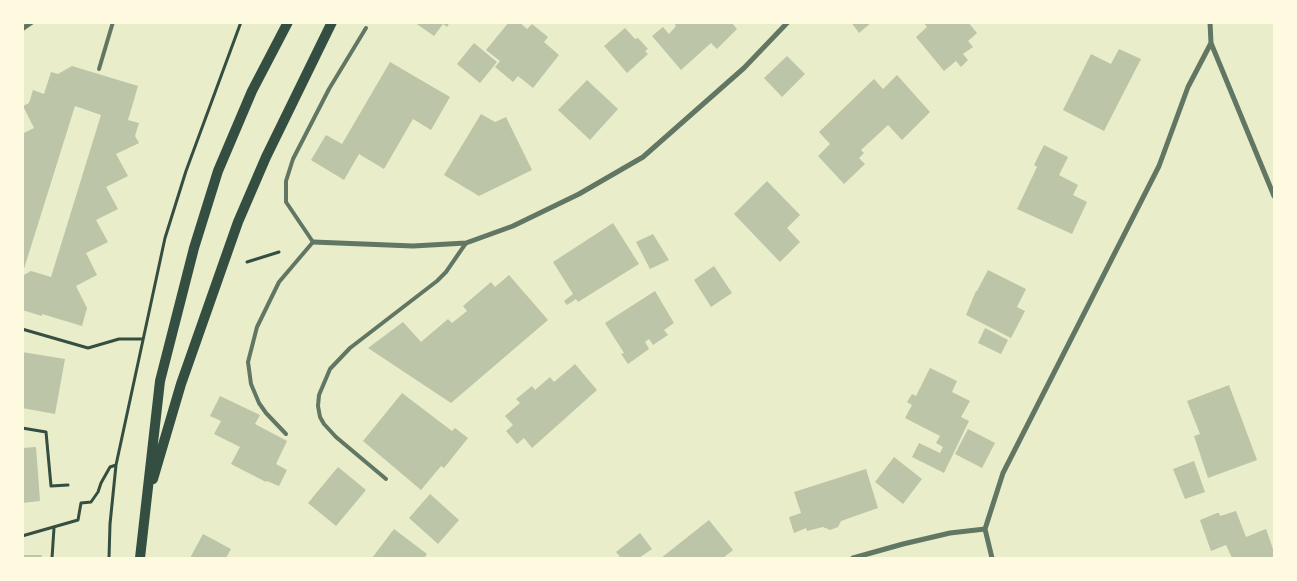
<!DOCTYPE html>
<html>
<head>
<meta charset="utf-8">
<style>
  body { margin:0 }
  #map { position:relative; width:1297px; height:581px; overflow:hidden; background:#e9edc9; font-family:Raleway,sans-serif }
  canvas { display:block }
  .frame { position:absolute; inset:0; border:24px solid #fefae0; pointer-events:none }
</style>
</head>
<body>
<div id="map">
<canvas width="1297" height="581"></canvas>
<div class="frame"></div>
</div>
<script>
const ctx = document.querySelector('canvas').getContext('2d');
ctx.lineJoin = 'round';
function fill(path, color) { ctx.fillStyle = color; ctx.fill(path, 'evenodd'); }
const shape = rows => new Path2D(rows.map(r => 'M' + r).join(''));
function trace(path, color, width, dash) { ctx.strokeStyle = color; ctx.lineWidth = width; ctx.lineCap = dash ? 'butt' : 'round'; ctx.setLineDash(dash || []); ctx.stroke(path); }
fill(shape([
  [414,22,450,22,447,27,443,24,434,36],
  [509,22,519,22,527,29,532,24,548,37,544,42,559,55,533,88,518,76,513,82,495,67,500,61,486,50],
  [673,22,731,22,737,29,717,49,711,43,681,70,652,36,663,27,669,34,676,26],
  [851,22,872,22,859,33],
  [923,22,968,22,977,33,968,41,973,47,963,54,968,60,961,67,956,61,944,71,916,37,927,27],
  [625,28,635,39,638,38,648,49,645,51,648,54,627,73,604,46],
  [474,43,497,62,480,83,457,64],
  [1119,49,1141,59,1104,131,1063,110,1091,54,1111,64],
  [787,56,805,74,782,97,764,78],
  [390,62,450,97,431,130,413,119,384,169,359,154,344,180,311,160,326,135,342,144],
  [72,66,138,86,128,120,139,123,135,136,139,143,116,154,128,176,106,187,118,209,96,220,108,242,86,253,97,275,76,286,87,308,82,326,42,314,42,316,22,310,22,276,31,271,51,277,101,115,75,106,23,272,22,134,34,128,23,106,29,103,33,90,44,94,51,72,58,74],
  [897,75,930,112,902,140,888,125,861,150,864,153,859,158,865,164,844,184,818,156,830,144,819,132,874,79,883,89],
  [587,80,618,109,590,140,558,110],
  [481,114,495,122,506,117,532,170,479,196,444,175],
  [1044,145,1068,157,1059,175,1078,185,1073,195,1087,202,1072,234,1017,209,1037,167,1034,165],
  [767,181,800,215,787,228,800,242,780,262,734,214],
  [613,223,639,264,578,302,576,299,567,305,564,301,573,294,553,262],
  [653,234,669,260,650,269,636,242],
  [714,266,732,293,711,307,694,280],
  [988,270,1026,289,1017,307,1025,311,1011,338,966,315,976,291,977,291],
  [509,275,548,320,451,403,368,348,403,322,421,342,448,319,452,323,467,311,463,306,491,282,495,287],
  [655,291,674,323,664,330,668,335,653,345,649,339,645,342,649,349,628,364,621,354,624,353,605,323],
  [985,328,1008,340,1001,354,978,343],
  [22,352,65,359,55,414,22,408],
  [575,364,597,390,532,448,524,438,517,444,506,431,513,425,505,416,520,403,516,399,532,386,535,390,550,377,554,382],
  [930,368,957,381,952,392,970,401,961,417,969,421,944,473,912,457,919,443,940,453,943,447,936,443,940,436,905,418,912,405,907,402,912,394,916,396],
  [1229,385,1257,460,1208,478,1194,436,1200,434,1187,401],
  [402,393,452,431,455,428,468,438,444,468,441,466,421,490,363,441],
  [220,396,260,415,255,424,287,441,276,464,287,470,279,486,267,481,266,482,231,464,240,447,214,434,221,421,210,416],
  [968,429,995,443,982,468,955,454],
  [36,447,40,501,22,503,22,448],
  [894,457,922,479,903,504,875,482],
  [1194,461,1205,492,1185,499,1173,469],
  [338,467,366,490,336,526,308,503],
  [866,469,878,508,841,521,838,527,830,530,823,527,807,531,806,528,794,533,789,517,801,513,794,492],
  [430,494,459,520,438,544,409,518],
  [1236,511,1246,537,1266,529,1274,552,1274,558,1232,558,1226,545,1211,551,1200,520,1217,513,1219,513,1220,516],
  [709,520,733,550,723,558,661,558],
  [394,529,427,554,424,558,372,558],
  [640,533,652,549,639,558,621,558,616,552],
  [203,534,231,549,226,558,190,558],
  [22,555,42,555,41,558,22,558]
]), '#bcc5a7');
trace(shape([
  [247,262,279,252],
  [22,329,88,348,119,339,142,339],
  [22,428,46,432,51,486,68,485],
  [22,536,78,520,81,503,91,502,98,492,101,483,110,467,116,465],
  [52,558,54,528],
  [109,558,110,524,116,465,165,238,186,171,241,22]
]), '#344e41', 3);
trace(shape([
  [99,69,113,22],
  [286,434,266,413,259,403,251,384,248,362,257,327,279,282,313,242,286,202,286,181,293,159,329,89,366,28],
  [386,479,336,437,324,424,320,417,318,406,319,395,330,369,350,348,437,281,446,272,466,243]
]), '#617663', 4);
trace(shape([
  [22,29,32,22],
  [1211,43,1274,196],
  [313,242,413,246,466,243,513,226,579,194,643,157,744,68,788,22],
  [853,558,903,544,950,533,985,529],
  [992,558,985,529,1003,473,1159,166,1188,87,1211,43,1210,22]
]), '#617663', 5);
trace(shape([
  [153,479,181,384,238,222,266,157,332,22],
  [140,558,160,381,194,248,218,171,252,91,288,22]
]), '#344e41', 10);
</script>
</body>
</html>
